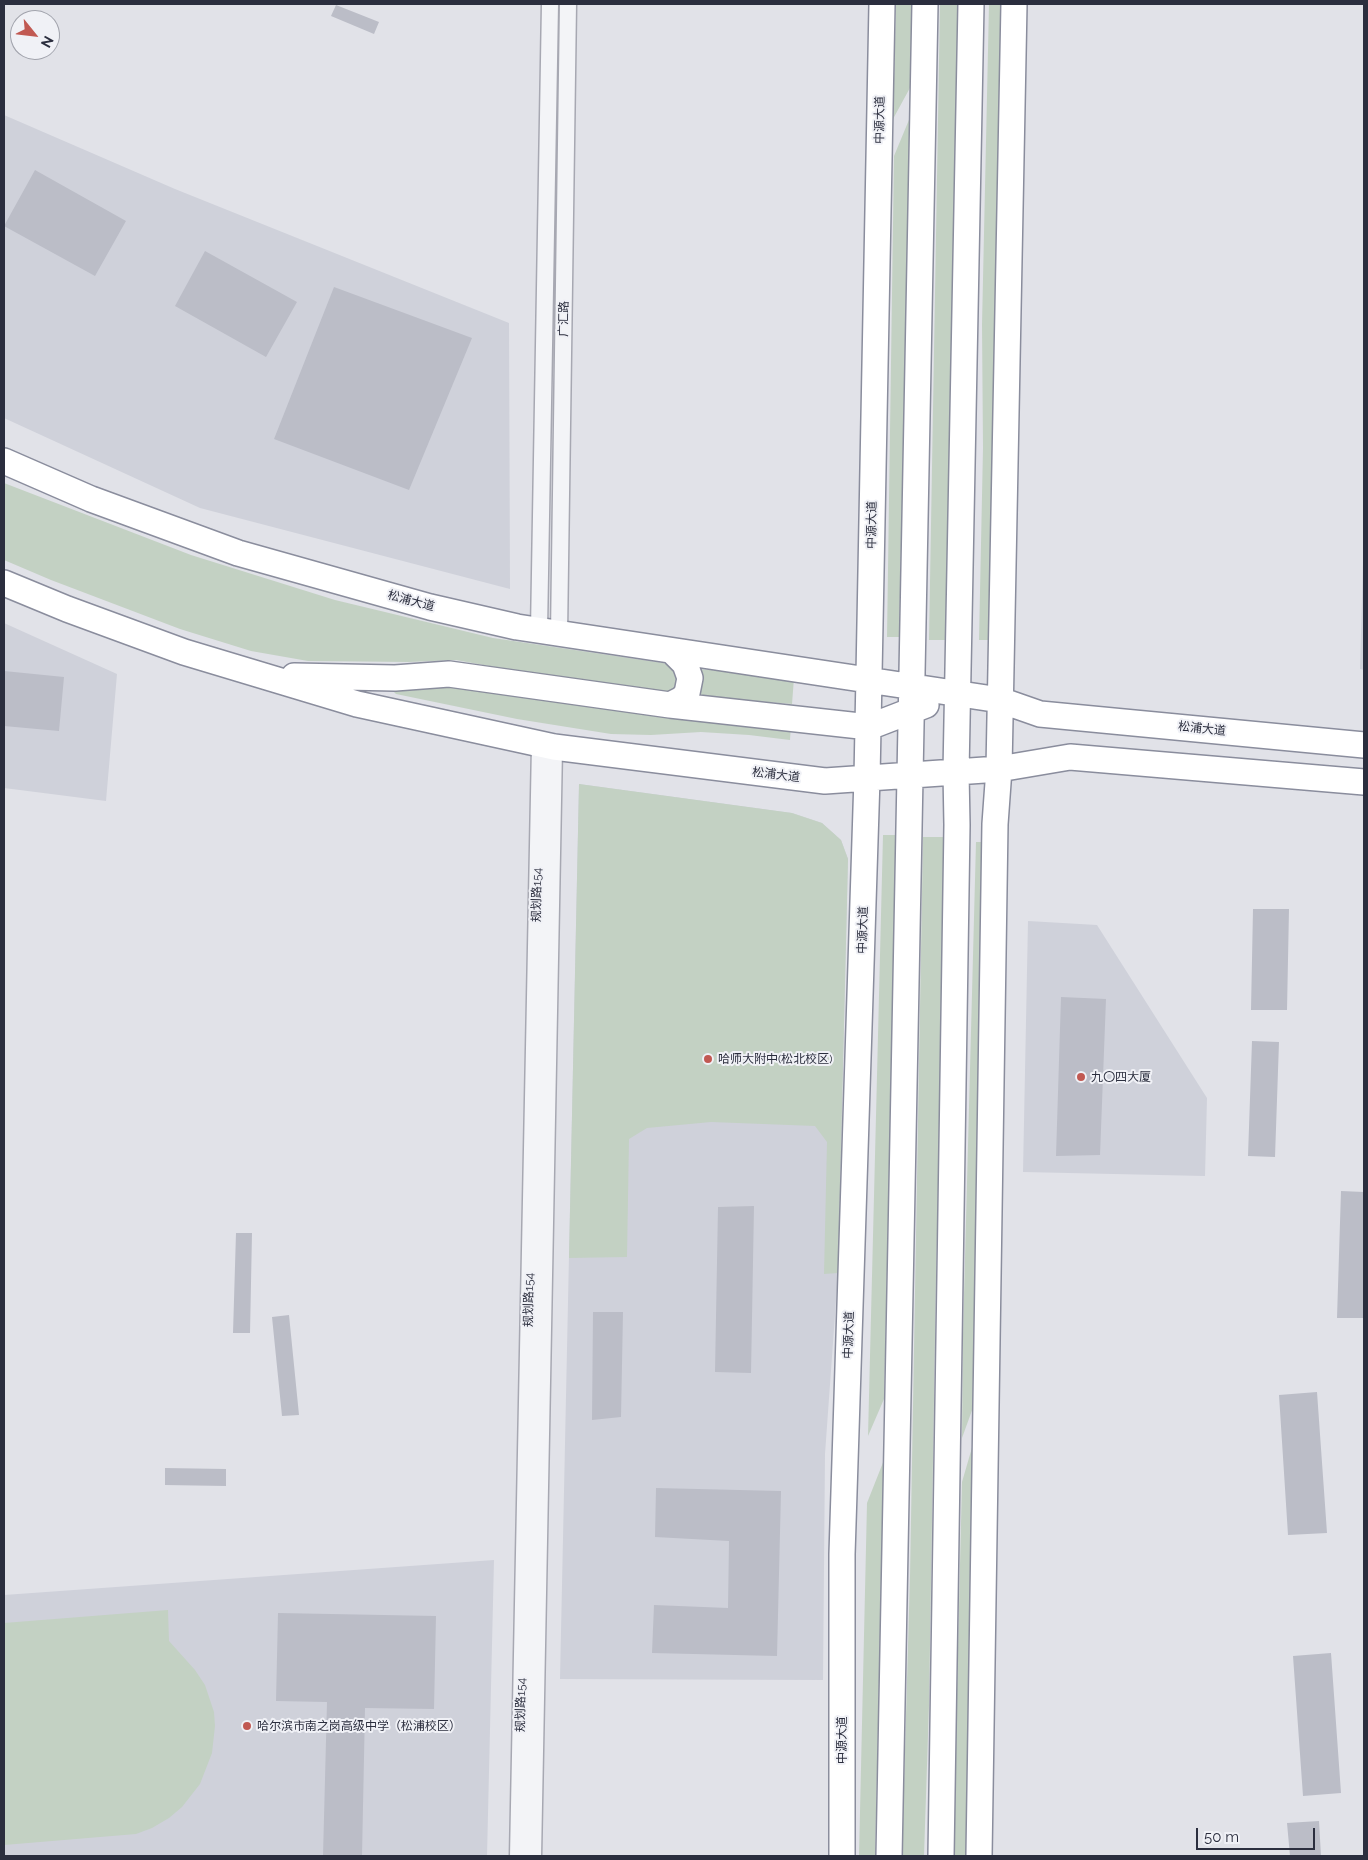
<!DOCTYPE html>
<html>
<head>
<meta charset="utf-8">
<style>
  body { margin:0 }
  #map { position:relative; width:1368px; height:1860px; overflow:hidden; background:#e1e2e8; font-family:Raleway,sans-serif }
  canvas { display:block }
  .frame { position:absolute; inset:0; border:5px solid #2b2e3e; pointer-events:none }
  .north { position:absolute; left:10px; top:10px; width:50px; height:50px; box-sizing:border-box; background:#f0f1f6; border:1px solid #a1a3ac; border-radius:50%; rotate:119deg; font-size:14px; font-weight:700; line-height:20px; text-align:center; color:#2b2e3e }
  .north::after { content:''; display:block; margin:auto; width:18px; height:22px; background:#c15952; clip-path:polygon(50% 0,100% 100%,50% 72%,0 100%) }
  .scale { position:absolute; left:1196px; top:1828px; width:119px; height:22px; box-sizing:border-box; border:2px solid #2b2e3e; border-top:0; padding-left:6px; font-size:15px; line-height:18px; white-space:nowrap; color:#2b2e3e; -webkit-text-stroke:4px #f0f1f6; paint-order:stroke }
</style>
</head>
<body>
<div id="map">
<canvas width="1368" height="1860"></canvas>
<div class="frame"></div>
<div class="north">N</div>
<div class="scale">50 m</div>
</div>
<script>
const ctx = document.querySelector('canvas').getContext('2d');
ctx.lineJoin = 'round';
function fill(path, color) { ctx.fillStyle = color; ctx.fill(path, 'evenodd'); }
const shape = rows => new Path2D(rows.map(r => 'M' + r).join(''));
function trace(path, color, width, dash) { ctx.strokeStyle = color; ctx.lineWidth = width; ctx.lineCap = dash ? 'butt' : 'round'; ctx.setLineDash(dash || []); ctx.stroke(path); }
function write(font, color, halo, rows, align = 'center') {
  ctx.font = font + ' Raleway,"Noto Sans SC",sans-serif'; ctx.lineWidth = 4; ctx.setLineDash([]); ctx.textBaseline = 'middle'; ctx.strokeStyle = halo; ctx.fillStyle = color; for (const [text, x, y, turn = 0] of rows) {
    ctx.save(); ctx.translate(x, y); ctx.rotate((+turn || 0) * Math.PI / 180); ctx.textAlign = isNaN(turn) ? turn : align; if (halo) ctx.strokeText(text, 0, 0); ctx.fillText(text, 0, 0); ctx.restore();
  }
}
fill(shape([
  [4,115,175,189,509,323,510,589,200,508,4,418],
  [1364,526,1364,670,1360,669],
  [4,623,117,674,106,801,4,788],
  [579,784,792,813,822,823,841,840,848,859,838,1273,825,1454,823,1680,560,1679],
  [1028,921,1097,925,1207,1098,1205,1176,1023,1172],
  [494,1560,487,1856,4,1856,4,1595]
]), '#cfd1da');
fill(shape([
  [896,4,912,4,911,86,893,119],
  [940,4,960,4,949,640,929,640],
  [989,4,1003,4,992,640,979,640,983,448,982,325],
  [911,115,899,637,887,637,894,156],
  [4,483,191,555,335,600,493,638,663,663,676,667,679,685,674,691,661,693,522,672,456,660,409,662,308,661,251,651,180,629,51,580,4,560],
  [699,669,794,678,792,704,696,696],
  [433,677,791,724,790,740,749,735,701,732,651,735,611,734,517,719,396,694,390,688],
  [579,784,792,813,822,823,841,840,848,859,838,1273,824,1274,827,1142,815,1126,711,1122,647,1128,629,1139,627,1257,569,1258],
  [883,835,897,835,884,1399,868,1436],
  [923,837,946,837,936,1277,929,1705,924,1856,902,1856,910,1576],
  [976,842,986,842,979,1391,962,1438,963,1334],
  [978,1427,967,1856,953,1856,962,1482],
  [884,1460,875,1856,859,1856,867,1503],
  [168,1610,169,1641,195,1670,205,1685,214,1712,215,1726,212,1753,200,1784,182,1807,169,1818,152,1828,136,1834,4,1845,4,1623]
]), '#c3d1c3');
fill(shape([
  [336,5,379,22,374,34,331,16],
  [35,170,126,221,95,276,4,226],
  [205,251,297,302,266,357,175,306],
  [334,287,472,338,409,490,274,439],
  [4,671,64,677,59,731,4,726],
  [1253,909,1289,909,1287,1010,1251,1010],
  [1061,997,1106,999,1100,1155,1056,1156],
  [1252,1041,1279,1042,1275,1157,1248,1156],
  [1341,1191,1364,1192,1363,1318,1337,1318],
  [754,1206,751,1373,715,1372,718,1207],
  [236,1233,252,1233,250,1333,233,1333],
  [593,1312,623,1312,621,1417,592,1420],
  [289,1315,299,1415,282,1416,272,1317],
  [1317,1392,1327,1533,1288,1535,1279,1395],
  [165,1468,226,1469,226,1486,165,1485],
  [656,1488,781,1491,777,1656,652,1653,654,1605,728,1608,729,1541,655,1537],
  [278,1613,436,1616,434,1709,365,1708,362,1856,323,1856,327,1702,276,1701],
  [1331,1653,1341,1793,1303,1796,1293,1656],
  [1319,1821,1321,1856,1290,1856,1287,1823]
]), '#bbbdc7');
const minor = shape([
  [539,630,550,4],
  [559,634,568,4],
  [518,1856,540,745],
  [533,1856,554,747]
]);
const highway = shape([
  [4,461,91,499,238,553,430,607,517,627,1000,700,1040,714,1364,745],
  [4,583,67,609,184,652,357,704,554,747,825,781,999,769,1070,757,1364,782],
  [294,676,395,678,449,674,670,705,869,727,926,705],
  [670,705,682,699,687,693,690,678,685,664,673,652],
  [842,1856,842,1554,867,778,882,4],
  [889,1856,925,4],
  [941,1856,957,825,956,772,971,4],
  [979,1856,995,824,999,769,1014,4]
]);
trace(minor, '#a7a8b2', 19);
trace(highway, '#8a8d9d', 28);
trace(minor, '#f3f4f7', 16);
trace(highway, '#fff', 25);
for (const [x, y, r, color] of [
  [708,1059,5,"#c15952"],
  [1081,1077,5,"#c15952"],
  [247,1726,5,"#c15952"]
]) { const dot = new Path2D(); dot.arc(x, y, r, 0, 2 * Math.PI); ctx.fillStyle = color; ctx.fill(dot); trace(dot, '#f0f1f6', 2); }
write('12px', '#2b2e3e', '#f0f1f6', [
  ["中源大道",880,120,-89],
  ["广汇路",564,319,-89],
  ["中源大道",872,525,-89],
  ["松浦大道",411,601,15],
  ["松浦大道",1202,729,6],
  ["松浦大道",776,775,7],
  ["规划路154",537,895,-89],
  ["中源大道",863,930,-88],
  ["规划路154",529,1300,-89],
  ["中源大道",849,1335,-88],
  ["规划路154",521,1705,-89],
  ["中源大道",842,1740,-90]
]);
write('12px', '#2b2e3e', '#f0f1f6', [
  ["哈师大附中(松北校区)",718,1059],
  ["九〇四大厦",1091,1077],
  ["哈尔滨市南之岗高级中学（松浦校区）",257,1726]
], 'left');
</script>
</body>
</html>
